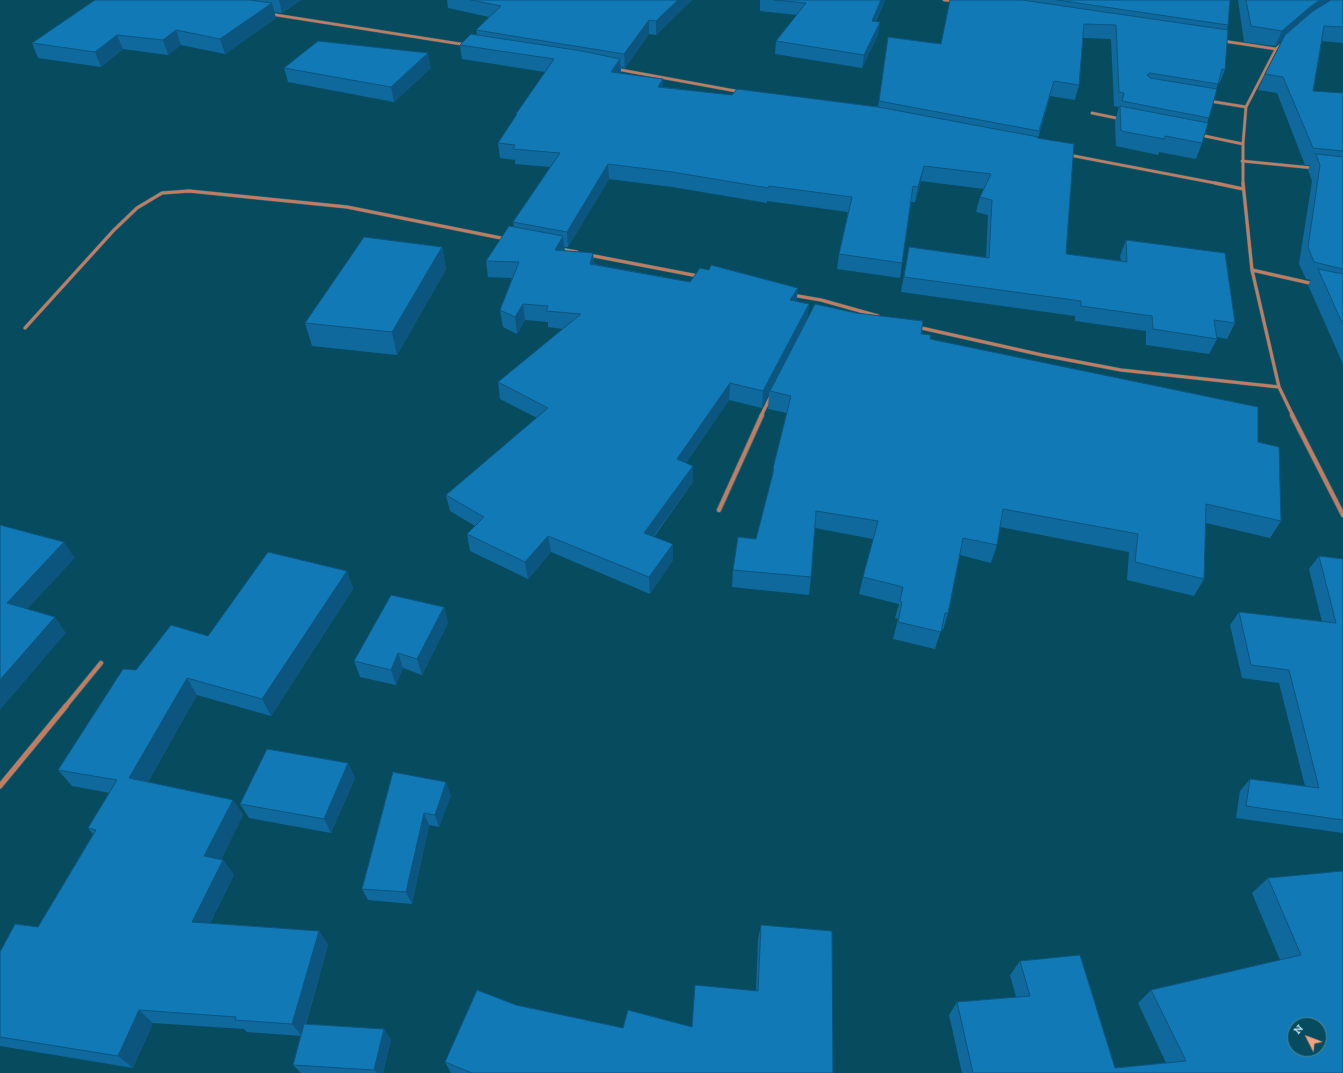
<!DOCTYPE html>
<html>
<head>
<meta charset="utf-8">
<style>
  body { margin:0 }
  #map { position:relative; width:1343px; height:1073px; overflow:hidden; background:#074c5e; font-family:"Zilla Slab",serif }
  canvas { display:block }
  .north { position:absolute; left:1287px; top:1017px; width:40px; height:40px; box-sizing:border-box; background:#074c5e; border:1px solid #4f8697; border-radius:50%; rotate:312deg; font-size:11px; font-weight:700; line-height:16px; text-align:center; color:#badeec }
  .north::after { content:''; display:block; margin:auto; width:14px; height:18px; background:#f2a080; clip-path:polygon(50% 0,100% 100%,50% 72%,0 100%) }
</style>
</head>
<body>
<div id="map">
<canvas width="1343" height="1073"></canvas>
<div class="north">N</div>
</div>
<script>
const ctx = document.querySelector('canvas').getContext('2d');
ctx.lineJoin = 'round';
const shape = rows => new Path2D(rows.map(r => 'M' + r).join(''));
function trace(path, color, width, dash) { ctx.strokeStyle = color; ctx.lineWidth = width; ctx.lineCap = dash ? 'butt' : 'round'; ctx.setLineDash(dash || []); ctx.stroke(path); }
function fill(path, color) { ctx.fillStyle = color; ctx.fill(path, 'evenodd'); }
const streetFar3 = shape([
  [944,0,955,1],
  [270,14,467,45],
  [1223,41,1276,49],
  [616,69,741,92],
  [1209,101,1246,107],
  [1092,113,1121,119],
  [1200,135,1243,144],
  [1069,155,1220,184],
  [1242,161,1313,168],
  [1243,184,1243,144,1246,107,1276,49,1283,43]
]);
const streetFar2 = shape([
  [1215,183,1243,189],
  [1243,183,1252,270,1279,387,1293,416],
  [560,249,577,252],
  [589,255,698,276],
  [1252,270,1314,284],
  [792,295,821,300,878,316],
  [917,327,1042,355,1121,370,1279,387],
  [25,328,114,230,137,208,162,193,189,191,347,207,506,239],
  [761,416,771,396]
]);
const streetFar1 = shape([
  [1292,415,1343,515],
  [719,510,762,415],
  [65,707,101,663]
]);
const street = shape([
  [0,786,66,706]
]);
trace(streetFar3, '#2e6c7d', 3.5);
trace(streetFar2, '#2e6c7d', 4);
trace(streetFar1, '#2e6c7d', 5.5);
trace(street, '#2e6c7d', 6);
trace(streetFar3, '#c37c5f', 2.5);
trace(streetFar2, '#c37c5f', 3);
trace(streetFar1, '#c37c5f', 4);
trace(street, '#c37c5f', 5);
fill(shape([
  [95,0,301,0,282,13,274,12,276,18,225,54,181,45,168,55,123,49,101,67,38,58,32,43],
  [447,0,692,0,656,35,649,34,625,68,621,67,621,73,663,87,732,95,878,107,888,37,941,44,950,0,1230,0,1228,25,1227,30,1225,70,1219,84,1218,84,1216,89,1202,143,1196,159,1159,152,1158,155,1116,146,1115,121,1119,107,1114,106,1111,39,1083,38,1079,85,1075,100,1050,96,1038,138,1066,254,1121,261,1120,256,1126,240,1235,323,1227,339,1217,337,1217,339,1209,354,1146,345,1146,331,1075,321,1075,316,901,292,909,247,986,258,988,215,976,212,980,197,984,189,921,181,915,202,911,202,902,263,900,278,837,269,839,254,848,212,767,201,767,203,672,187,609,179,568,247,564,247,565,251,593,253,594,264,809,304,807,320,921,334,930,339,1258,442,1281,521,1270,538,1206,523,1204,579,1194,596,1127,580,1129,552,1000,527,997,545,991,563,960,555,948,613,943,630,941,630,935,649,893,639,898,619,895,618,899,604,859,594,863,577,873,539,815,528,811,577,809,595,732,587,733,570,756,539,772,479,773,468,787,413,768,409,769,393,762,408,729,400,686,463,693,482,654,537,673,560,650,594,551,552,528,579,470,551,467,534,475,526,450,511,446,495,537,418,500,399,498,382,563,329,548,327,548,322,525,320,517,334,503,327,500,310,512,278,488,277,486,261,514,227,513,222,550,167,515,164,515,160,500,158,498,143,516,116,516,114,545,72,462,59,460,45,477,35,476,30,489,17,448,8],
  [760,0,885,0,876,22,880,22,878,35,862,68,775,54,776,41,797,15,760,11],
  [1238,0,1343,0,1343,43,1322,41,1313,91,1343,93,1343,364,1308,285,1311,280,1306,279,1299,264,1312,181,1308,170,1310,165,1305,165,1277,93,1258,90,1265,74,1282,40,1275,46,1244,42],
  [284,68,431,68,394,102,288,82],
  [442,247,446,269,397,355,312,346,305,323],
  [1319,556,1343,559,1343,833,1236,818,1240,791,1250,779,1305,786,1279,683,1242,678,1230,625,1239,612,1322,622,1309,569],
  [347,571,353,589,271,716,197,695,148,782,233,800,243,815,221,859,223,860,234,875,210,923,319,931,328,945,306,1024,384,1029,391,1040,383,1073,301,1073,293,1065,301,1036,247,1032,244,1029,153,1023,133,1068,0,1046,0,952,38,927,93,834,88,828,110,793,72,786,58,770,136,670,208,636],
  [444,607,448,623,422,675,403,668,396,685,360,677,354,661],
  [348,763,355,778,331,833,249,818,240,804],
  [393,772,451,795,439,827,429,825,412,904,368,900,362,889],
  [1343,871,1343,1073,962,1073,949,1015,957,1002,1016,997,1010,975,1020,961,1115,1068,1166,1063,1138,1003,1151,990,1280,960,1252,893,1268,878],
  [761,925,833,1073,451,1073,445,1062,516,1005,623,1028,692,1027,756,991,758,940]
]), '#0f699d');
fill(shape([
  [279,0,301,0,282,13],
  [678,0,692,0,656,35,656,21],
  [881,0,885,0,870,34,872,21],
  [1320,0,1330,0,1327,7,1303,22,1275,46,1282,31,1310,7],
  [272,3,276,18,225,54,220,39],
  [649,20,649,34,625,68,624,54],
  [880,22,878,35,862,68,864,55],
  [176,30,181,45,168,55,163,40],
  [117,35,123,49,101,67,95,52],
  [428,53,431,68,394,102,391,87],
  [620,59,621,73,611,72],
  [663,79,663,93,658,87],
  [608,164,609,179,568,247,567,232],
  [924,166,921,181,915,202,918,187],
  [563,236,565,253,555,250],
  [442,247,446,269,397,355,392,332],
  [593,253,594,270,590,264],
  [798,288,796,305,790,300],
  [523,304,525,320,517,334,515,317],
  [809,304,807,321,770,391,769,393,762,408,763,391],
  [730,383,729,400,677,476,677,459],
  [693,466,693,482,644,549,644,533],
  [548,536,551,552,528,579,525,562],
  [64,542,75,558,19,618,7,603],
  [673,544,673,560,650,594,649,577],
  [347,571,353,589,271,716,262,699],
  [444,607,448,623,422,675,417,659],
  [55,617,66,633,0,710,0,680],
  [398,653,403,668,396,685,391,670],
  [187,678,197,695,141,794,129,778],
  [348,763,355,778,331,833,324,819],
  [446,782,451,795,439,827,435,815],
  [233,800,243,815,216,871,204,856],
  [424,813,429,825,412,904,406,892],
  [223,860,234,875,203,936,192,922],
  [319,931,328,945,302,1036,292,1024],
  [139,1010,153,1023,133,1068,118,1056],
  [384,1029,391,1040,383,1073,377,1073,374,1070]
]), '#0c557f');
const building = shape([
  [95,0,249,0,272,3,220,39,176,30,163,40,117,35,95,52,32,43,95,0],
  [471,0,678,0,656,21,649,20,624,54,476,30,501,6,471,0],
  [774,0,881,0,872,21,880,22,864,55,776,41,806,3,774,0],
  [950,0,1022,0,1228,30,1225,70,1222,69,1218,84,1150,73,1147,75,1150,78,1217,89,1209,118,1122,101,1124,93,1119,92,1116,25,1084,24,1079,85,1054,81,1039,131,879,101,888,37,941,44,950,0],
  [1057,0,1230,0,1228,25,1057,0],
  [1246,0,1320,0,1310,7,1282,31,1251,26,1246,0],
  [1331,0,1343,0,1343,27,1324,26,1313,91,1343,93,1343,151,1313,148,1283,77,1265,74,1285,35,1313,11,1331,0],
  [471,34,582,51,620,59,611,72,663,79,658,87,732,95,737,89,878,107,1038,137,1037,138,1074,144,1066,254,1127,262,1126,240,1225,253,1235,323,1214,320,1217,339,1153,329,1152,316,1081,306,1081,301,904,277,909,247,989,258,992,200,980,197,991,174,924,166,918,187,913,186,902,263,839,254,852,197,769,186,768,188,672,172,608,164,567,232,513,222,560,153,513,149,515,145,498,143,517,114,516,114,554,59,460,45,471,34],
  [318,41,428,53,391,87,284,68,318,41],
  [1120,106,1208,123,1202,143,1165,136,1164,139,1121,131,1120,106],
  [1316,154,1343,157,1343,269,1314,262,1308,247,1320,165,1316,154],
  [509,226,563,236,555,250,593,253,590,264,690,282,700,268,709,270,711,265,798,288,790,300,809,304,763,391,730,383,677,459,693,466,644,533,673,544,649,577,548,536,525,562,467,534,484,517,446,495,548,408,498,382,581,314,546,311,548,306,523,304,515,317,500,310,519,262,486,261,509,226],
  [364,237,442,247,392,332,305,323,364,237],
  [1318,269,1343,274,1343,325,1318,269],
  [815,304,856,313,923,321,921,334,931,335,930,339,1258,407,1258,442,1279,447,1281,521,1206,504,1204,579,1135,562,1138,534,1003,509,997,545,963,538,948,613,945,613,941,632,898,622,902,602,900,601,903,587,863,577,878,521,816,511,811,577,733,570,738,537,756,539,774,469,773,468,791,396,770,391,815,304],
  [0,525,64,542,7,603,55,617,0,680,0,525],
  [268,552,347,571,262,699,187,678,129,778,233,800,204,856,223,860,192,922,319,931,292,1024,235,1020,236,1017,139,1010,118,1056,0,1037,0,952,15,924,38,927,96,830,88,828,117,780,58,770,123,669,136,670,171,625,208,636,268,552],
  [1319,556,1343,559,1343,820,1246,806,1250,779,1319,788,1289,670,1251,665,1239,612,1336,623,1319,556],
  [391,595,444,607,417,659,398,653,391,670,354,661,391,595],
  [267,749,348,763,324,819,240,804,267,749],
  [393,772,446,782,435,815,424,813,406,892,362,889,393,772],
  [1343,871,1343,1073,973,1073,957,1002,1030,996,1020,961,1080,955,1115,1068,1186,1061,1151,990,1301,955,1268,878,1343,871],
  [1295,1025,1319,1025,1319,1049,1295,1049,1295,1025],
  [761,925,832,931,833,1073,472,1073,445,1062,477,990,516,1005,623,1028,628,1010,692,1027,695,985,758,991,761,925],
  [304,1024,384,1029,374,1070,293,1065,304,1024]
]);
fill(building, '#117ab6');
trace(building, '#0c557f', 1);
</script>
</body>
</html>
